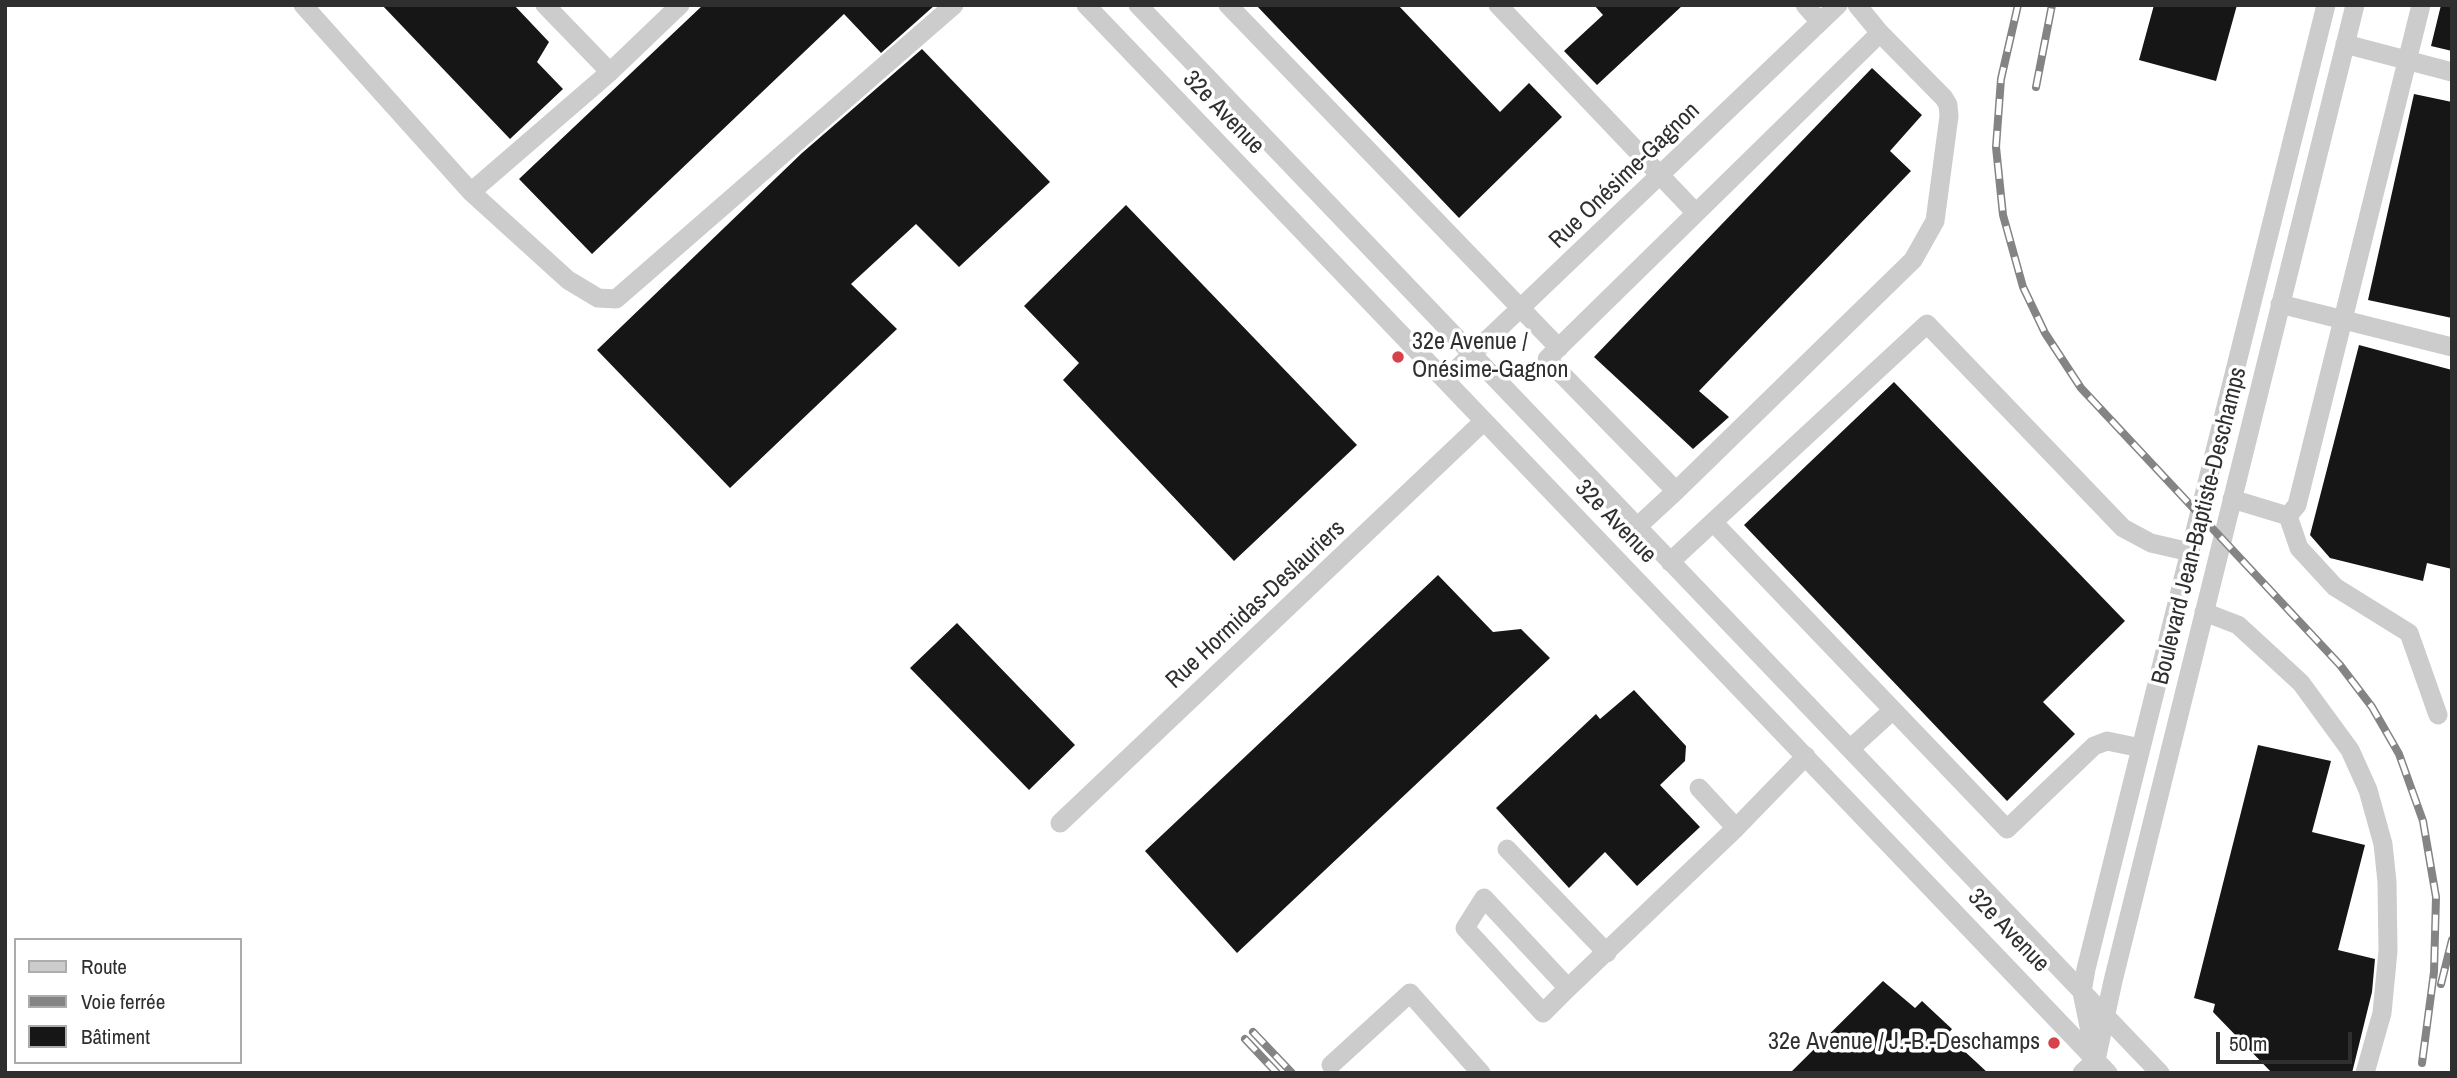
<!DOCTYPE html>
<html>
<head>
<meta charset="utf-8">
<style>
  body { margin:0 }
  #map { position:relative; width:2457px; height:1078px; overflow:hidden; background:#fff; font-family:"Archivo Narrow",sans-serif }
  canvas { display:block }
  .frame { position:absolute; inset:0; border:7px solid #2f2f2f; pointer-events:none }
  .legend { position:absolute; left:14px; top:938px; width:228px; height:126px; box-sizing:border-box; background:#fff; border:2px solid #acacac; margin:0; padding:9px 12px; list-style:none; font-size:21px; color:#2f2f2f }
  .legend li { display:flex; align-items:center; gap:14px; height:35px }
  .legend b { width:35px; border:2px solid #acacac }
  .scale { position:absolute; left:2216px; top:1032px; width:136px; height:32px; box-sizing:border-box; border:4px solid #2f2f2f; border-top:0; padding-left:9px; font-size:21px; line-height:24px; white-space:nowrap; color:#2f2f2f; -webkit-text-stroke:5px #fff; paint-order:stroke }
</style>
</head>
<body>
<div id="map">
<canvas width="2457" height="1078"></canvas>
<div class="frame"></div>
<ul class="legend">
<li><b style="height:9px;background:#ccc"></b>Route</li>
<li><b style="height:9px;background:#848484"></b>Voie ferrée</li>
<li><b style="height:19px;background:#161616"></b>Bâtiment</li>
</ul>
<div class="scale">50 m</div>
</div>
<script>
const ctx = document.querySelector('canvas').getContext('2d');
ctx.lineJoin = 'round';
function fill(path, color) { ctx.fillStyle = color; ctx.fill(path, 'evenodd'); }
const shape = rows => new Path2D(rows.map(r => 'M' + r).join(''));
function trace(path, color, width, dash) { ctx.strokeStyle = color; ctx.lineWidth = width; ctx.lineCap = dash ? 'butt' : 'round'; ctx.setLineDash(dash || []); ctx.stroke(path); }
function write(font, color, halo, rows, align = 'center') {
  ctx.font = font + ' "Archivo Narrow",sans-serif'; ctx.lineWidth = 7; ctx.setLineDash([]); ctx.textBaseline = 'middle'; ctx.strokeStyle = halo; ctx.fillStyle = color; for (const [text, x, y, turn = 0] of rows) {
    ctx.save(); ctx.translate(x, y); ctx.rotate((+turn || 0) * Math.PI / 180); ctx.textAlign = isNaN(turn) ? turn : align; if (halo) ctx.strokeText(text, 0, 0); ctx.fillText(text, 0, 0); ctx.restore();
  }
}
fill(shape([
  [382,5,514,5,549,42,537,62,563,89,510,139],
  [703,5,935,5,881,53,844,14,592,254,519,179],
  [1256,5,1398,5,1500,112,1529,83,1562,117,1459,218],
  [1594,5,1683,5,1597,85,1564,51,1603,15],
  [2154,5,2237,5,2216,81,2139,60],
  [2441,5,2452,5,2452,51,2431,46],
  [922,49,1050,182,959,267,916,224,851,284,897,329,730,488,597,350,802,153],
  [1872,68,1922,115,1890,151,1911,171,1699,391,1729,417,1693,449,1594,357],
  [2414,94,2452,102,2452,318,2368,300],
  [1126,205,1357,445,1234,561,1063,380,1079,363,1024,306],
  [2359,345,2452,370,2452,569,2427,563,2423,581,2330,558,2310,535],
  [1894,382,2125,621,2043,702,2075,734,2007,801,1744,525],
  [1438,575,1493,632,1521,629,1550,658,1237,953,1145,851],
  [957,623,1075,745,1029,790,910,668],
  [1634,690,1686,746,1685,761,1660,785,1700,827,1637,886,1605,852,1569,888,1496,808,1596,714,1600,719],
  [2258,745,2331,761,2312,832,2365,845,2338,950,2375,959,2372,992,2352,1073,2272,1073,2213,1012,2215,1004,2194,998],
  [1883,981,1915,1008,1922,1001,1952,1029,1947,1035,1988,1073,1790,1073]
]), '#161616');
trace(shape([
  [303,5,471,192,610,72],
  [545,5,610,72,680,5],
  [1086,5,2108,1073],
  [1138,5,2160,1073],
  [1228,5,1559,348],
  [1498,5,1696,213],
  [1805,5,1820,22],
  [1857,5,1880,33],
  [2345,44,2452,72],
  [471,192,568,280,598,298,616,299,954,5],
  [2280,304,2452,347],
  [1445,380,1838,5],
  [2232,499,2288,516,2297,505,2421,5],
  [2288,516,2299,548,2335,587,2409,633,2438,715],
  [1713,522,1927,324,2123,528,2151,543,2190,552],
  [1637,527,1676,491,1913,260,1935,221,1949,116,1948,105,1944,98,1880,33,1547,359,1676,491],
  [1670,562,1713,522,2007,829,2094,746,2107,741,2141,748],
  [2204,612,2238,625,2301,683,2350,750,2368,790,2383,844,2387,882,2388,951,2382,1013,2365,1073],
  [1850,749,1893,710],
  [1699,788,1736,828],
  [1060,823,1484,421],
  [1507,849,1607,953],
  [1484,898,1568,988,1543,1013,1465,928,1484,898],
  [1568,988,1736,828,1806,756],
  [2094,1051,2082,992,2086,969,2326,5],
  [1331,1065,1410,993,1481,1073],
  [2082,1073,2096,1060,2113,981,2355,5]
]), '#ccc', 19);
const rail = shape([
  [2018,5,2001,79,1996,147,2003,215,2023,287,2045,333,2081,388,2340,665,2372,707,2399,754,2423,821,2436,897,2434,972,2422,1063],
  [2036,87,2052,5],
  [2441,984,2452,940],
  [1253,1032,1292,1073],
  [1245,1039,1277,1073]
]);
trace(rail, '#848484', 8);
trace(rail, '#fff', 5, [16]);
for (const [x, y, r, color] of [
  [1398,357,7,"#d6424a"],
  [2054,1043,7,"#d6424a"]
]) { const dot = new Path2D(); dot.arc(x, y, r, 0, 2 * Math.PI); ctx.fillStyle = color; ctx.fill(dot); trace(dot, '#fff', 2.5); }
write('24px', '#2f2f2f', '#fff', [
  ["32e Avenue",1223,113,46],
  ["Rue Onésime-Gagnon",1625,176,-44],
  ["32e Avenue",1615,522,46],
  ["Boulevard Jean-Baptiste-Deschamps",2200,526,-76],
  ["Rue Hormidas-Deslauriers",1256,605,-43],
  ["32e Avenue",2008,931,46]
]);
write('24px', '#2f2f2f', '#fff', [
  ["32e Avenue /",1412,343],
  ["Onésime-Gagnon",1412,371],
  ["32e Avenue / J.-B.-Deschamps",2040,1043,"right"]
], 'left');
</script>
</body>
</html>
